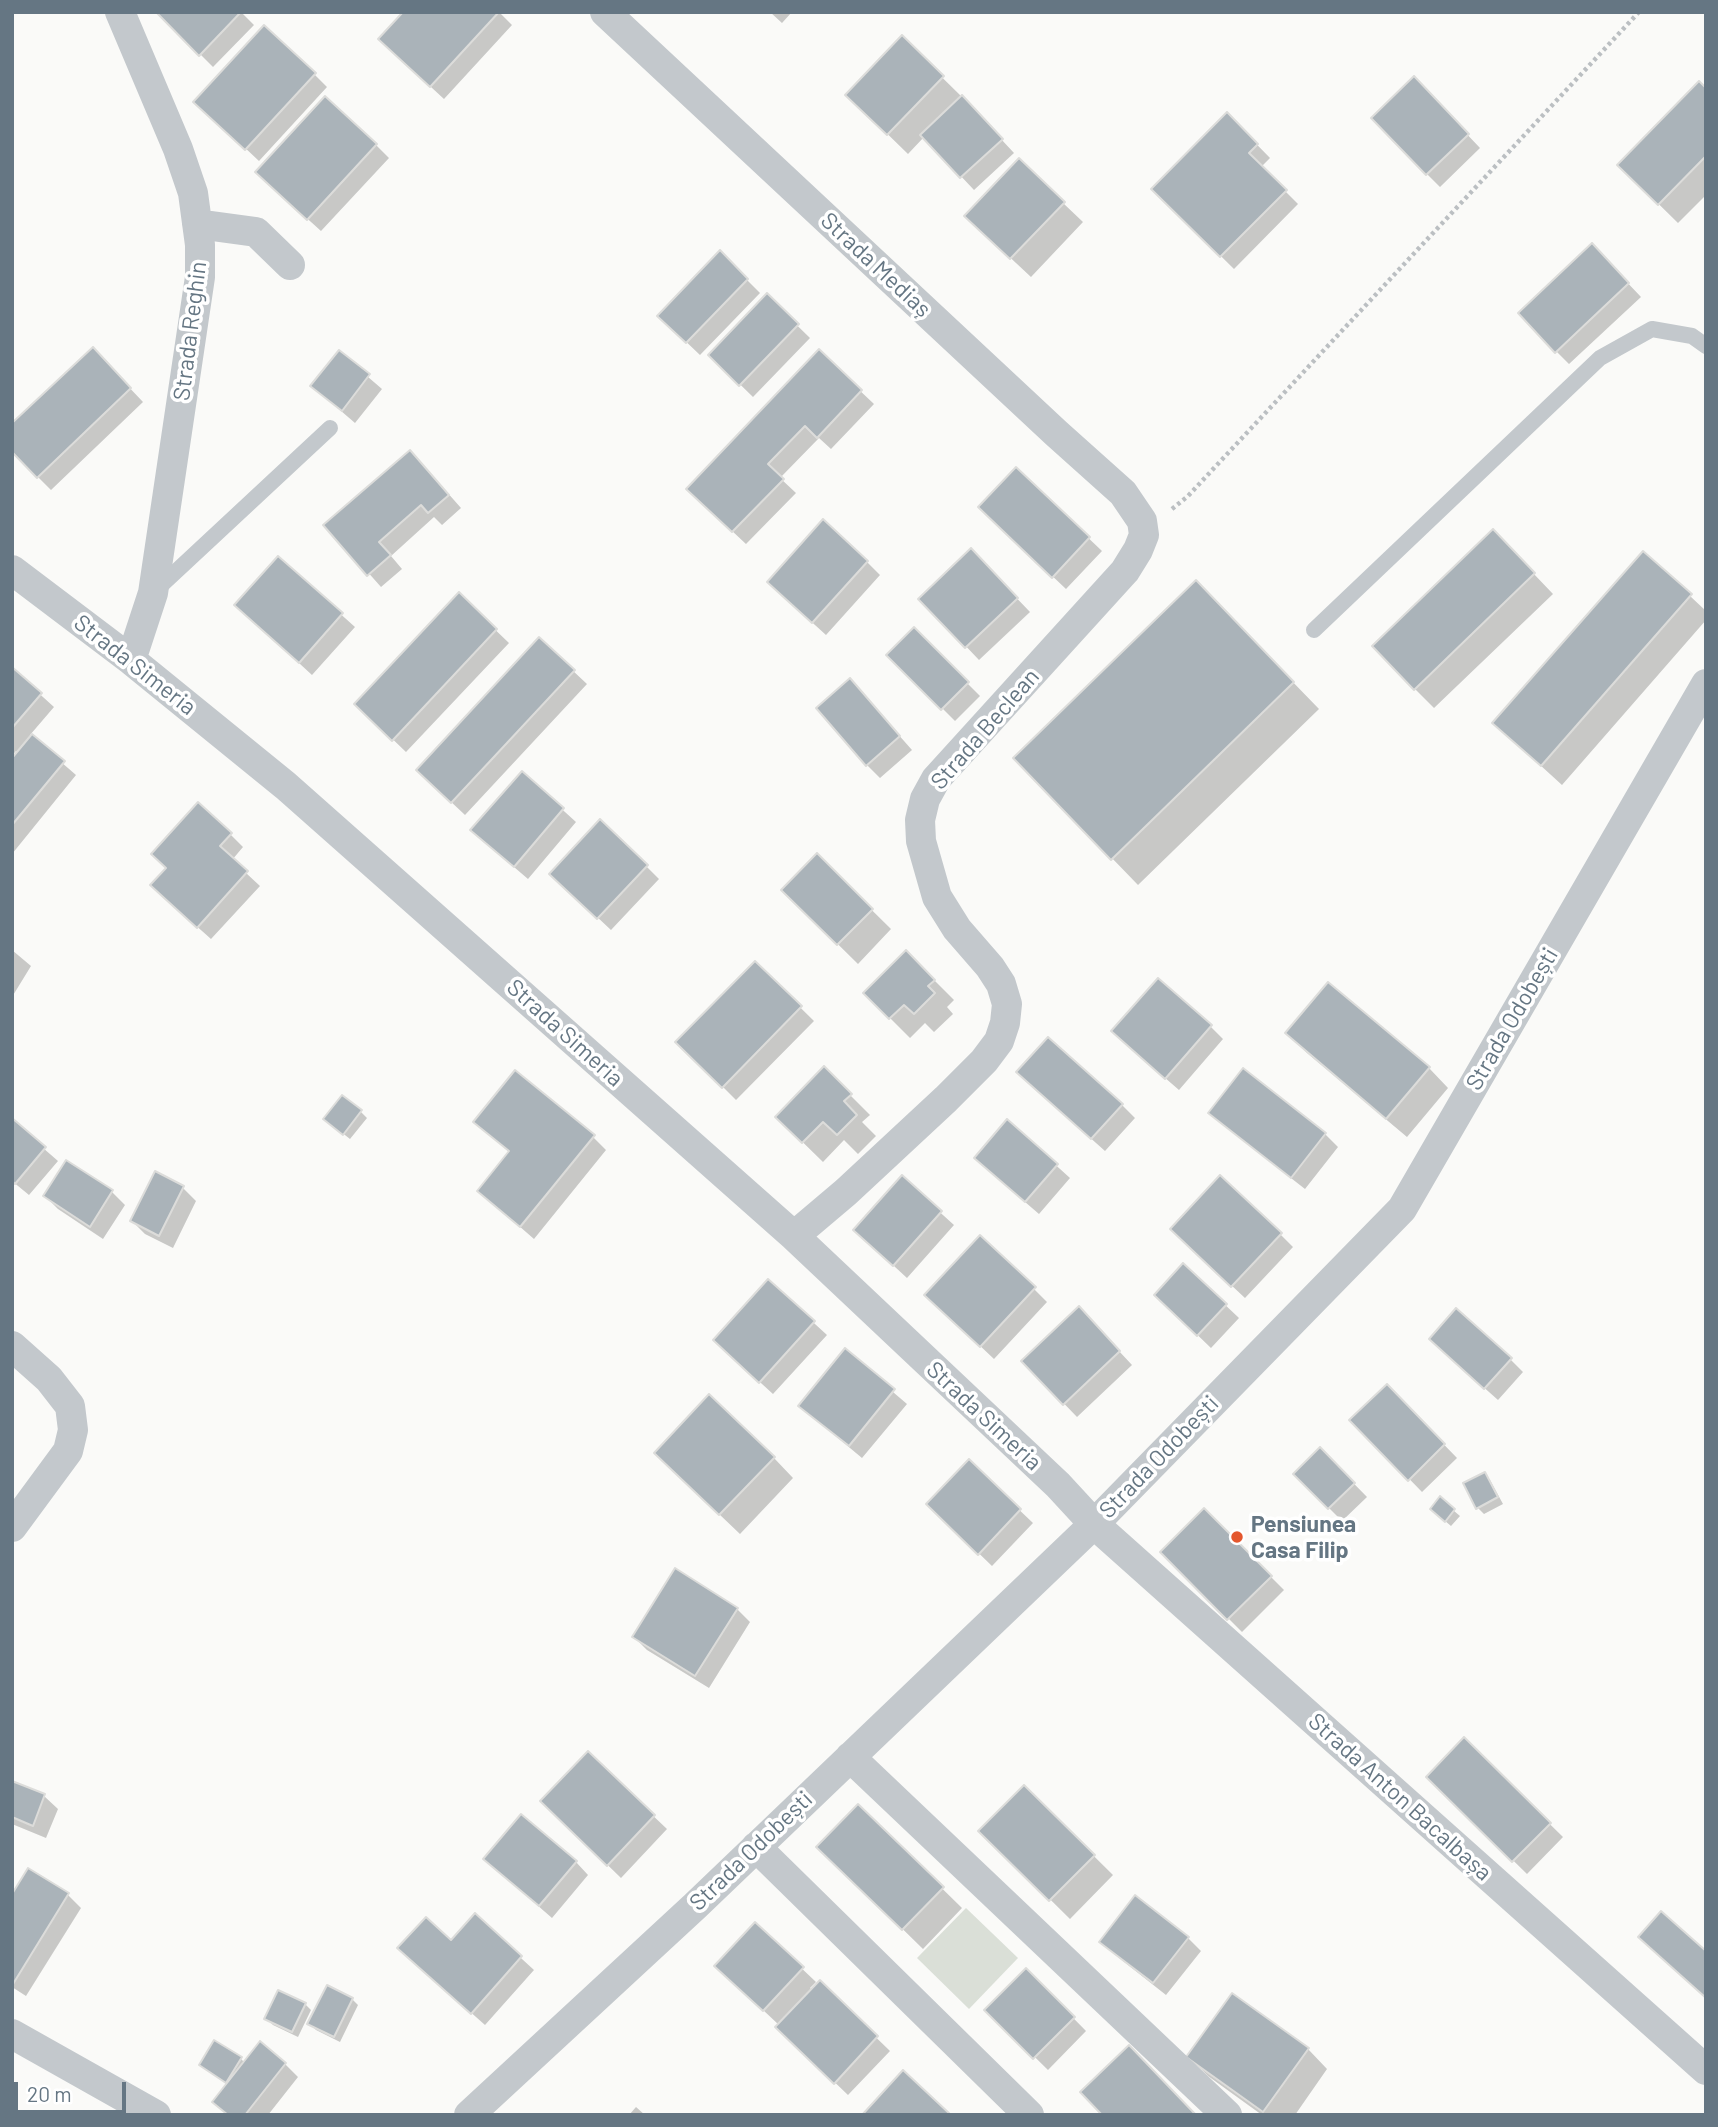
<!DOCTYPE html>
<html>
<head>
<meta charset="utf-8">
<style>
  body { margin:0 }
  #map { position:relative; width:1718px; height:2127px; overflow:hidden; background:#fafaf8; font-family:Barlow,sans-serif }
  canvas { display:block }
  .frame { position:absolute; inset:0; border:14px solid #657683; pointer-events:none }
  .scale { position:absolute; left:14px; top:2082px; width:112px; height:32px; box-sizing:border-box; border:4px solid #657683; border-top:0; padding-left:9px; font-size:21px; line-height:24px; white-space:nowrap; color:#657683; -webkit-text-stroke:5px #fff; paint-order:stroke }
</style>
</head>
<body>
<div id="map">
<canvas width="1718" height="2127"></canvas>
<div class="frame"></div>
<div class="scale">20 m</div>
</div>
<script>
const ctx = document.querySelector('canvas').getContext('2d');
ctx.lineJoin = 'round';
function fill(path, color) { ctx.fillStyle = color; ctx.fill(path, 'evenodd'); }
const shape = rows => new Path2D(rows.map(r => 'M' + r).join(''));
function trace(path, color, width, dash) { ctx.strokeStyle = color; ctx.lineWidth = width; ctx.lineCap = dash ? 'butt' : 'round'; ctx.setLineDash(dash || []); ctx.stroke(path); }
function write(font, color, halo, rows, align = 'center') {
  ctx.font = font + ' Barlow,sans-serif'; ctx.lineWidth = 7; ctx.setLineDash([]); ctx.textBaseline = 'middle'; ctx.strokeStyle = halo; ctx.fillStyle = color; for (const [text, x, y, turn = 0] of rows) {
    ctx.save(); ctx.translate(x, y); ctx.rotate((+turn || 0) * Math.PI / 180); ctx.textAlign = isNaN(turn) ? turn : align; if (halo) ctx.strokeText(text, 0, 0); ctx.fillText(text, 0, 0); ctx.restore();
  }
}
fill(shape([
  [966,1908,1018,1958,969,2009,917,1958]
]), '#dadfd7');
fill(shape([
  [158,12,241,12,254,25,213,67],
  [405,12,499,12,512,25,444,99,393,52],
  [770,12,792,12,782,23],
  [902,38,962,97,1014,153,974,190,924,137,908,154,867,114],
  [315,75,327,87,259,161,209,114],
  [1706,90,1706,195,1678,223,1619,165],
  [1427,92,1480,148,1440,187,1427,174],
  [1227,114,1270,158,1261,167,1298,204,1234,269,1153,189],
  [376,145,389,158,321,231,270,185],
  [1063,203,1083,222,1031,277,986,235],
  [720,253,760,293,700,355,659,316],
  [1605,259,1641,297,1569,364,1556,351],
  [767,296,810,338,753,397,710,355],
  [339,352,382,389,355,423,312,386],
  [819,352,874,404,831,449,819,438,780,478,796,493,746,544,701,502],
  [106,363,143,402,51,490,38,477],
  [423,465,461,508,442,525,434,517,391,556,402,569,381,587,326,525],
  [1016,469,1102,551,1066,589,993,520],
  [1512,551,1553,594,1434,708,1415,689],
  [278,558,355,627,312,675,250,618],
  [867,562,880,575,826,635,782,595],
  [984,564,1030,612,979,660,921,599],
  [459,595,509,643,406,752,356,704],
  [1690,596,1706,611,1706,620,1562,785,1494,723],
  [1222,609,1319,709,1138,885,1015,758],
  [914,630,980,696,955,721,889,655],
  [540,640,587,684,465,815,431,783],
  [12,669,54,707,30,735,76,775,12,854,12,761,19,753,16,751,12,756],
  [850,680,912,750,880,778,867,765],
  [522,773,576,822,528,879,486,843],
  [230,834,243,847,232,860,260,886,211,939,165,898],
  [817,856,891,929,858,964,783,890],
  [646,866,659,879,611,930,564,886],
  [12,950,31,966,12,997],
  [906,952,954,1000,947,1007,953,1014,934,1032,925,1023,910,1038,865,993],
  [755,963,814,1021,736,1100,678,1042],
  [1210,1026,1223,1039,1179,1090,1126,1044],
  [1287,1033,1429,1068,1448,1088,1407,1137,1307,1053],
  [824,1069,870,1115,862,1122,876,1136,858,1154,844,1140,823,1162,777,1117],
  [1031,1085,1122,1105,1135,1118,1105,1151],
  [361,1112,367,1118,350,1139,331,1124],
  [1210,1112,1325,1134,1338,1147,1305,1189,1223,1125],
  [12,1121,58,1161,29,1195,12,1181],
  [476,1122,593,1137,606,1150,534,1239,479,1191,510,1153],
  [1008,1122,1070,1178,1039,1214,989,1171],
  [66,1162,112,1192,125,1205,103,1239,58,1209,45,1196],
  [902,1178,954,1225,907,1278,869,1243],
  [183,1188,196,1201,173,1248,145,1234,132,1221],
  [1280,1234,1293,1247,1245,1298,1185,1242],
  [1183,1265,1239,1318,1211,1348,1156,1295],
  [768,1281,827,1335,773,1394,728,1353],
  [1034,1289,1047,1302,994,1359,940,1308],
  [1091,1321,1132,1365,1077,1417,1023,1361],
  [845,1351,907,1404,862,1458,814,1418],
  [1444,1352,1510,1359,1523,1372,1498,1400],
  [1387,1386,1457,1458,1422,1492,1352,1420],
  [1320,1449,1367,1497,1342,1521,1295,1474],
  [774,1458,793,1478,740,1534,676,1473],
  [969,1462,1033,1523,992,1566,928,1504],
  [1484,1474,1490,1480,1503,1504,1484,1514,1478,1508],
  [1440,1499,1460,1516,1451,1526,1438,1515],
  [1204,1510,1284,1590,1242,1632,1162,1552],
  [737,1609,750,1622,709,1688,647,1650,634,1637],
  [1464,1740,1563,1837,1527,1874,1428,1777],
  [588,1754,667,1829,621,1878,542,1801],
  [12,1782,44,1796,58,1809,46,1838,12,1824],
  [1024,1787,1113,1875,1070,1919,981,1831],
  [858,1806,962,1908,923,1949,819,1847],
  [576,1862,588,1875,552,1918,498,1871],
  [68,1895,81,1908,26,1996,12,1987,12,1897],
  [475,1916,534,1970,485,2025,413,1961,451,1942],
  [755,1924,816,1982,810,1988,812,1990,820,1983,890,2051,848,2095,777,2027,779,2025,730,1979],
  [1188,1938,1201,1951,1166,1995,1114,1954,1101,1942],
  [1026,1970,1086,2031,1048,2070,987,2010],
  [352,1999,358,2005,340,2042,316,2030,310,2024],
  [305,2004,311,2010,298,2037,273,2025,267,2019],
  [1308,2049,1327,2069,1295,2115,1262,2115,1208,2076,1189,2057],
  [241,2059,245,2063,285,2064,298,2077,268,2115,227,2115,214,2102,228,2084,201,2065],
  [636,2107,645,2115,629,2115]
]), '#0003');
const building = shape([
  [156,12,241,12,199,56,156,12],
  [403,12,499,12,430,87,378,39,403,12],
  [264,25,316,73,245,150,193,102,264,25],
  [902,35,944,76,887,135,845,95,902,35],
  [1414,76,1469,134,1426,175,1371,118,1414,76],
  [1699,81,1706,88,1706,156,1658,205,1617,165,1699,81],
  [962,95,1003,139,960,178,920,135,962,95],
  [325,96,377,144,307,220,255,172,325,96],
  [1227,112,1258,144,1249,153,1287,190,1220,257,1151,189,1227,112],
  [1019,158,1065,202,1010,259,964,216,1019,158],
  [1592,243,1629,283,1555,353,1518,313,1592,243],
  [720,250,748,279,686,343,657,316,720,250],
  [767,293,799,324,739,386,708,355,767,293],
  [93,347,131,388,37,478,12,452,12,423,93,347],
  [819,349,862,390,817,438,805,426,768,464,784,479,732,532,686,489,819,349],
  [339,350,370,374,342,411,310,386,339,350],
  [410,450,449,495,428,513,421,505,379,542,391,555,367,576,323,525,410,450],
  [1016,467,1090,537,1052,578,978,507,1016,467],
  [823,519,868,561,812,623,767,582,823,519],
  [1493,529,1535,573,1414,690,1372,646,1493,529],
  [971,548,1018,598,965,648,918,599,971,548],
  [1643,551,1692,594,1541,766,1492,723,1643,551],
  [278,556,343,613,299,663,234,605,278,556],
  [1196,580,1294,682,1111,860,1013,758,1196,580],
  [459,592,497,629,392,741,354,704,459,592],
  [914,627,969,682,941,710,886,655,914,627],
  [539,637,575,670,451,803,416,770,539,637],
  [12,667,42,693,12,728,12,667],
  [850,678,900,736,866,766,816,708,850,678],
  [32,734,65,761,12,825,12,758,32,734],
  [522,771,564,808,514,867,470,830,522,771],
  [198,802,232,833,220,846,248,871,197,928,150,885,166,868,151,854,198,802],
  [600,819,648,865,597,919,549,874,600,819],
  [817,853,873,909,837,945,781,890,817,853],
  [906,950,935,980,928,986,935,993,914,1014,904,1005,889,1019,863,993,906,950],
  [755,961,802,1006,722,1088,675,1042,755,961],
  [1158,978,1212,1025,1165,1079,1111,1031,1158,978],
  [1328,982,1430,1067,1386,1119,1285,1033,1328,982],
  [1048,1037,1123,1104,1091,1139,1016,1072,1048,1037],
  [824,1066,852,1094,844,1101,857,1115,837,1135,823,1122,802,1143,775,1117,824,1066],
  [1243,1068,1326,1133,1291,1178,1208,1113,1243,1068],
  [515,1070,595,1135,520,1227,477,1191,509,1151,473,1122,515,1070],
  [342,1095,362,1110,343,1135,323,1119,342,1095],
  [12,1118,46,1147,15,1184,12,1181,12,1118],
  [1007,1119,1058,1164,1025,1202,974,1158,1007,1119],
  [66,1160,113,1190,90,1227,43,1196,66,1160],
  [155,1171,184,1186,159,1236,130,1221,155,1171],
  [902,1175,942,1211,893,1266,853,1230,902,1175],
  [1220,1175,1282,1233,1231,1287,1170,1229,1220,1175],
  [980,1235,1036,1287,980,1347,924,1295,980,1235],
  [1183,1263,1227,1304,1197,1336,1154,1295,1183,1263],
  [768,1279,815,1321,759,1383,713,1340,768,1279],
  [1079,1306,1120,1351,1063,1405,1021,1361,1079,1306],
  [1456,1308,1512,1358,1484,1389,1429,1339,1456,1308],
  [845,1348,895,1389,849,1446,798,1406,845,1348],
  [1387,1384,1445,1444,1408,1481,1349,1420,1387,1384],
  [709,1394,775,1457,719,1515,654,1453,709,1394],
  [1320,1447,1355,1483,1328,1509,1293,1474,1320,1447],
  [969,1459,1021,1509,978,1555,926,1504,969,1459],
  [1485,1472,1498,1497,1476,1509,1463,1483,1485,1472],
  [1440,1496,1455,1509,1445,1522,1430,1509,1440,1496],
  [1204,1508,1272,1576,1227,1620,1160,1552,1204,1508],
  [675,1568,738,1608,695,1676,632,1637,675,1568],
  [1464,1737,1551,1823,1512,1862,1426,1777,1464,1737],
  [588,1751,655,1815,607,1866,540,1801,588,1751],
  [12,1781,45,1794,33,1826,12,1817,12,1781],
  [1024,1785,1095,1855,1049,1901,978,1831,1024,1785],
  [858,1804,944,1887,902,1930,816,1847,858,1804],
  [521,1814,577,1861,539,1906,483,1859,521,1814],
  [28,1868,69,1893,13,1984,12,1894,28,1868],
  [1135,1895,1189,1937,1153,1983,1099,1942,1135,1895],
  [1661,1911,1706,1951,1706,1998,1638,1937,1661,1911],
  [475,1913,522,1956,471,2014,397,1948,426,1917,451,1940,475,1913],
  [755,1922,804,1967,763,2011,714,1966,755,1922],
  [1026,1968,1075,2017,1033,2059,984,2010,1026,1968],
  [820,1980,878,2036,834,2084,775,2027,820,1980],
  [327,1985,353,1998,334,2037,307,2024,327,1985],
  [278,1990,306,2003,292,2032,264,2019,278,1990],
  [1232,1993,1309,2048,1263,2112,1186,2057,1232,1993],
  [214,2040,242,2057,226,2083,199,2065,214,2040],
  [260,2041,286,2063,245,2115,228,2115,212,2102,260,2041],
  [1129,2045,1196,2115,1102,2115,1080,2092,1129,2045],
  [903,2070,951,2115,862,2115,903,2070]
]);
fill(building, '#aab3b9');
trace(building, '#dcdcda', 2);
trace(shape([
  [1172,509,1188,496,1639,12]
]), '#bbbfc2', 4.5, [3.5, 3.5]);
trace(shape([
  [155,591,330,428],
  [1314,630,1600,358,1652,329,1692,336,1706,346]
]), '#c3c8cc', 16);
trace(shape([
  [120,12,178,149,193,193,200,245,200,277,153,593,131,660],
  [605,12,1056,433,1123,493,1142,521,1144,535,1138,550,1125,571,936,779,925,799,920,820,921,841,937,897,957,929,990,967,1001,984,1007,1004,1005,1023,999,1041,984,1061,946,1099,846,1192,794,1236],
  [197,224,256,232,290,265],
  [12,570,131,660,286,786,794,1236,1058,1485,1094,1524,1706,2070],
  [12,1346,49,1379,70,1406,73,1430,68,1451,12,1527],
  [850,1757,1227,2115],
  [756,1847,1029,2115],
  [12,2034,156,2115],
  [469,2115,695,1906,1094,1524,1402,1209,1706,684]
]), '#c3c8cc', 30);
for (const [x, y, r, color] of [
  [1237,1537,7,"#e4572e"]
]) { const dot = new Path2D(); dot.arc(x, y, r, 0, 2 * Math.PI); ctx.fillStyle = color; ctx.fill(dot); trace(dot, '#fff', 2.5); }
write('23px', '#657683', '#fff', [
  ["Strada Mediaș",876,265,43],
  ["Strada Reghin",190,331,-83],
  ["Strada Simeria",135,665,38],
  ["Strada Beclean",985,729,-49],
  ["Strada Odobești",1512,1019,-60],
  ["Strada Simeria",565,1033,42],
  ["Strada Simeria",984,1416,43],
  ["Strada Odobești",1159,1457,-46],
  ["Strada Anton Bacalbașa",1400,1797,42],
  ["Strada Odobești",751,1851,-44]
]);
write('bold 23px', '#657683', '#fff', [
  ["Pensiunea",1251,1524],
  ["Casa Filip",1251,1550]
], 'left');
</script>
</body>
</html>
